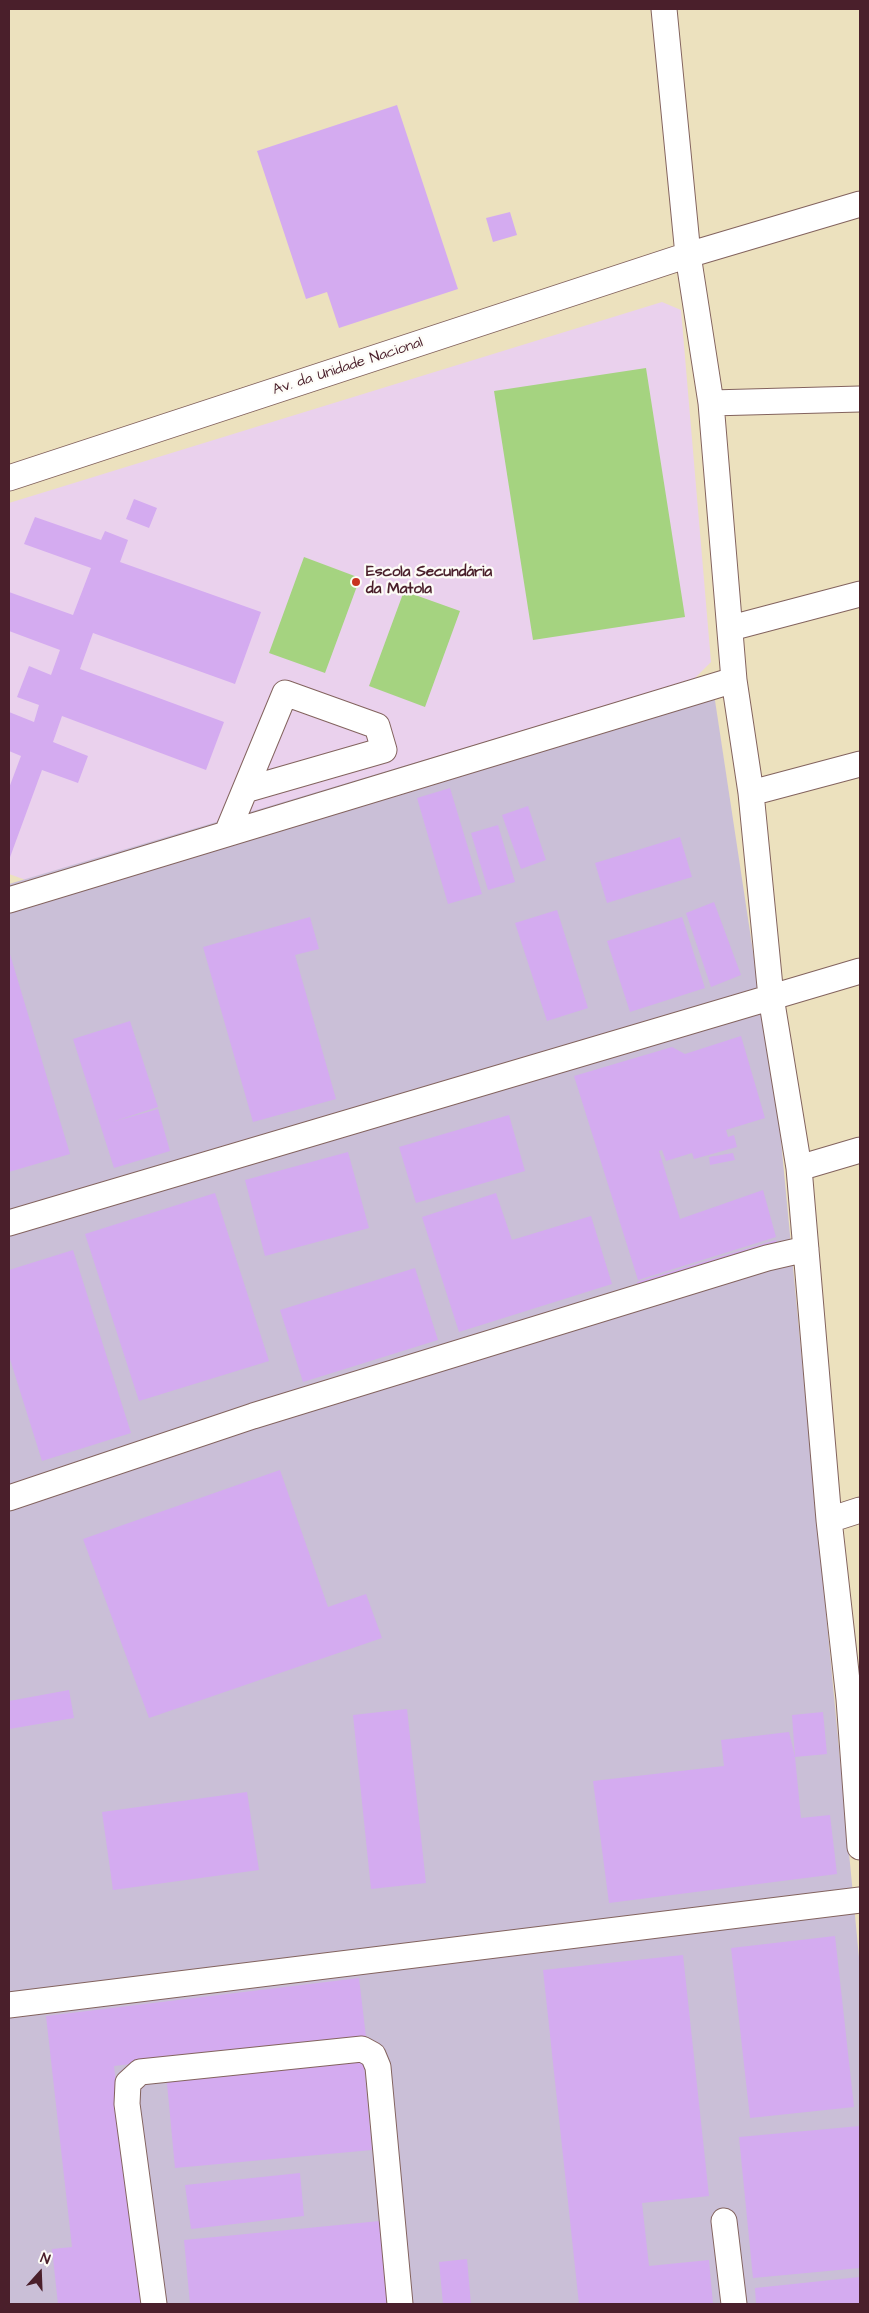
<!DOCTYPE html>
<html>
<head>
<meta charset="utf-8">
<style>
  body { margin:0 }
  #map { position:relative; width:869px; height:2313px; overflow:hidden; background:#ece1be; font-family:"Architects Daughter",sans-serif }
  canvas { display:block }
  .frame { position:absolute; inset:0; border:10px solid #4a1f2b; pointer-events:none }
  .north { position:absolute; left:15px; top:2248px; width:50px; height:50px; -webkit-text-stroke:4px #fdfcf7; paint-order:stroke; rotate:20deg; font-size:14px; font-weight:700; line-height:20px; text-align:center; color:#4a1f2b }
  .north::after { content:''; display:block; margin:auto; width:18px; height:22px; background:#4a1f2b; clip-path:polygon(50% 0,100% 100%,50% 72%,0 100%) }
</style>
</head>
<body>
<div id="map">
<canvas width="869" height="2313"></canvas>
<div class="frame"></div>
<div class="north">N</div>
</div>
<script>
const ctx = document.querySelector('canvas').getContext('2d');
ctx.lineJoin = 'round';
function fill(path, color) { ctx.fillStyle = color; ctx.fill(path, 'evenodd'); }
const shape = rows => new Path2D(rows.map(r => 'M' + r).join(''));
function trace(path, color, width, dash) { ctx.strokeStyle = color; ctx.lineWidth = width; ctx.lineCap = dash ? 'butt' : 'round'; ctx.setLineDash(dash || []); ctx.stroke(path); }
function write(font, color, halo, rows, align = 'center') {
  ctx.font = font + ' "Architects Daughter",sans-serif'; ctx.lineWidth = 4.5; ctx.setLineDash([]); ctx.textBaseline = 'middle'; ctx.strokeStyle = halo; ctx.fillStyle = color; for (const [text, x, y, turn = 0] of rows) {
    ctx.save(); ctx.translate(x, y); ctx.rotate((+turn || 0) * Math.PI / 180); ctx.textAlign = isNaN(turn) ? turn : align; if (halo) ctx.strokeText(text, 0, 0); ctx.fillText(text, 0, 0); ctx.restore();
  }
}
fill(shape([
  [662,302,681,310,711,662,694,679,26,880,9,874,9,503]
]), '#ead1ed');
fill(shape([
  [711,674,780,1130,860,1968,860,2304,9,2304,9,884]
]), '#cabfd7');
fill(shape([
  [646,368,685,617,533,640,494,391],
  [304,557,360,578,325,673,269,653],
  [404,591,460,611,425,707,369,686]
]), '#a5d380');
fill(shape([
  [397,105,458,289,339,328,327,292,306,299,257,151],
  [510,212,517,235,493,242,486,218],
  [134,499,157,508,149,528,126,519],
  [35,517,101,540,105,531,128,540,120,562,261,612,235,684,93,633,80,669,224,722,206,770,62,716,53,742,88,756,78,783,42,770,9,860,9,788,21,756,9,751,9,712,34,722,39,705,17,697,29,666,51,675,60,650,9,631,9,592,73,615,91,568,24,544],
  [450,788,482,894,448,904,417,798],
  [528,806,546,860,521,869,502,815],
  [498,825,515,882,488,890,471,833],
  [680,837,692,877,607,903,595,863],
  [714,902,741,975,711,987,686,913],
  [557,910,588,1008,547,1021,515,923],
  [310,917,319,949,295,955,336,1099,253,1122,203,947],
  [682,917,705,988,630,1012,607,941],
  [9,951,70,1154,9,1172],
  [130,1021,158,1107,112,1122,158,1109,170,1151,114,1168,73,1039],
  [741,1036,765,1118,726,1130,728,1137,734,1135,737,1147,694,1159,692,1153,666,1161,662,1150,659,1151,680,1219,763,1190,776,1237,638,1280,574,1076,672,1047,685,1054],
  [509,1115,525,1171,416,1203,399,1147],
  [348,1152,369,1228,265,1256,245,1180],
  [733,1153,735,1160,710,1165,709,1157],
  [215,1193,269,1361,139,1401,85,1234],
  [496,1193,512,1240,591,1216,612,1284,459,1332,422,1217],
  [776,1240,780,1252,641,1294,637,1282],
  [73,1250,131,1433,42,1461,9,1356,9,1270],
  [415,1268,438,1340,303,1382,280,1310],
  [280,1470,328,1607,366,1594,382,1638,149,1718,83,1539],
  [69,1690,74,1718,9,1729,9,1701],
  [407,1709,426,1883,371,1889,353,1715],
  [823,1712,827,1754,795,1757,792,1715],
  [789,1732,795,1757,801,1818,830,1815,837,1874,609,1903,593,1781,724,1766,721,1740],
  [247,1792,259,1870,113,1890,102,1812],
  [835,1936,854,2107,750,2118,731,1948],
  [683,1955,709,2196,642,2203,649,2266,709,2260,713,2304,579,2304,543,1970],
  [359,1978,366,2037,114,2066,141,2304,58,2304,52,2249,72,2247,46,2016],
  [363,2055,372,2150,175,2168,166,2073],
  [860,2126,860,2268,753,2278,739,2137],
  [300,2173,304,2216,191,2229,185,2185],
  [380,2221,389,2304,190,2304,184,2240],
  [467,2259,471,2304,443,2304,439,2262],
  [860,2277,860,2304,756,2304,755,2288]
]), '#d4abf0');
const minor = shape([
  [664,9,688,255,711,403,734,680,751,793,771,997,799,1168,829,1520,849,1699,860,1847],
  [711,403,860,399],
  [9,478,688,255,860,204],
  [731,628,860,594],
  [751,793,860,764],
  [227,833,285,693,377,726,384,750,245,790],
  [9,900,734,680],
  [799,1168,860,1150],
  [9,1223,860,971],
  [9,1498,253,1416,767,1258,806,1249],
  [829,1520,860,1510],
  [9,2005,860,1900],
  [724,2221,734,2304],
  [154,2304,127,2104,128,2083,140,2072,362,2049,373,2055,378,2067,400,2304]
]);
trace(minor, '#83635e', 27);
trace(minor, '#fff', 25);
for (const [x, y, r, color] of [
  [356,582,5,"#c8321e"]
]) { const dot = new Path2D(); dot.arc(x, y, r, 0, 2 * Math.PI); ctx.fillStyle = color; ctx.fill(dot); trace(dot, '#fdfcf7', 2); }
write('15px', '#4a1f2b', '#fdfcf7', [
  ["Av. da Unidade Nacional",348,367,-18]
]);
write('bold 15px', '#4a1f2b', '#fdfcf7', [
  ["Escola Secundária",366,573],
  ["da Matola",366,590]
], 'left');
</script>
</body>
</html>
